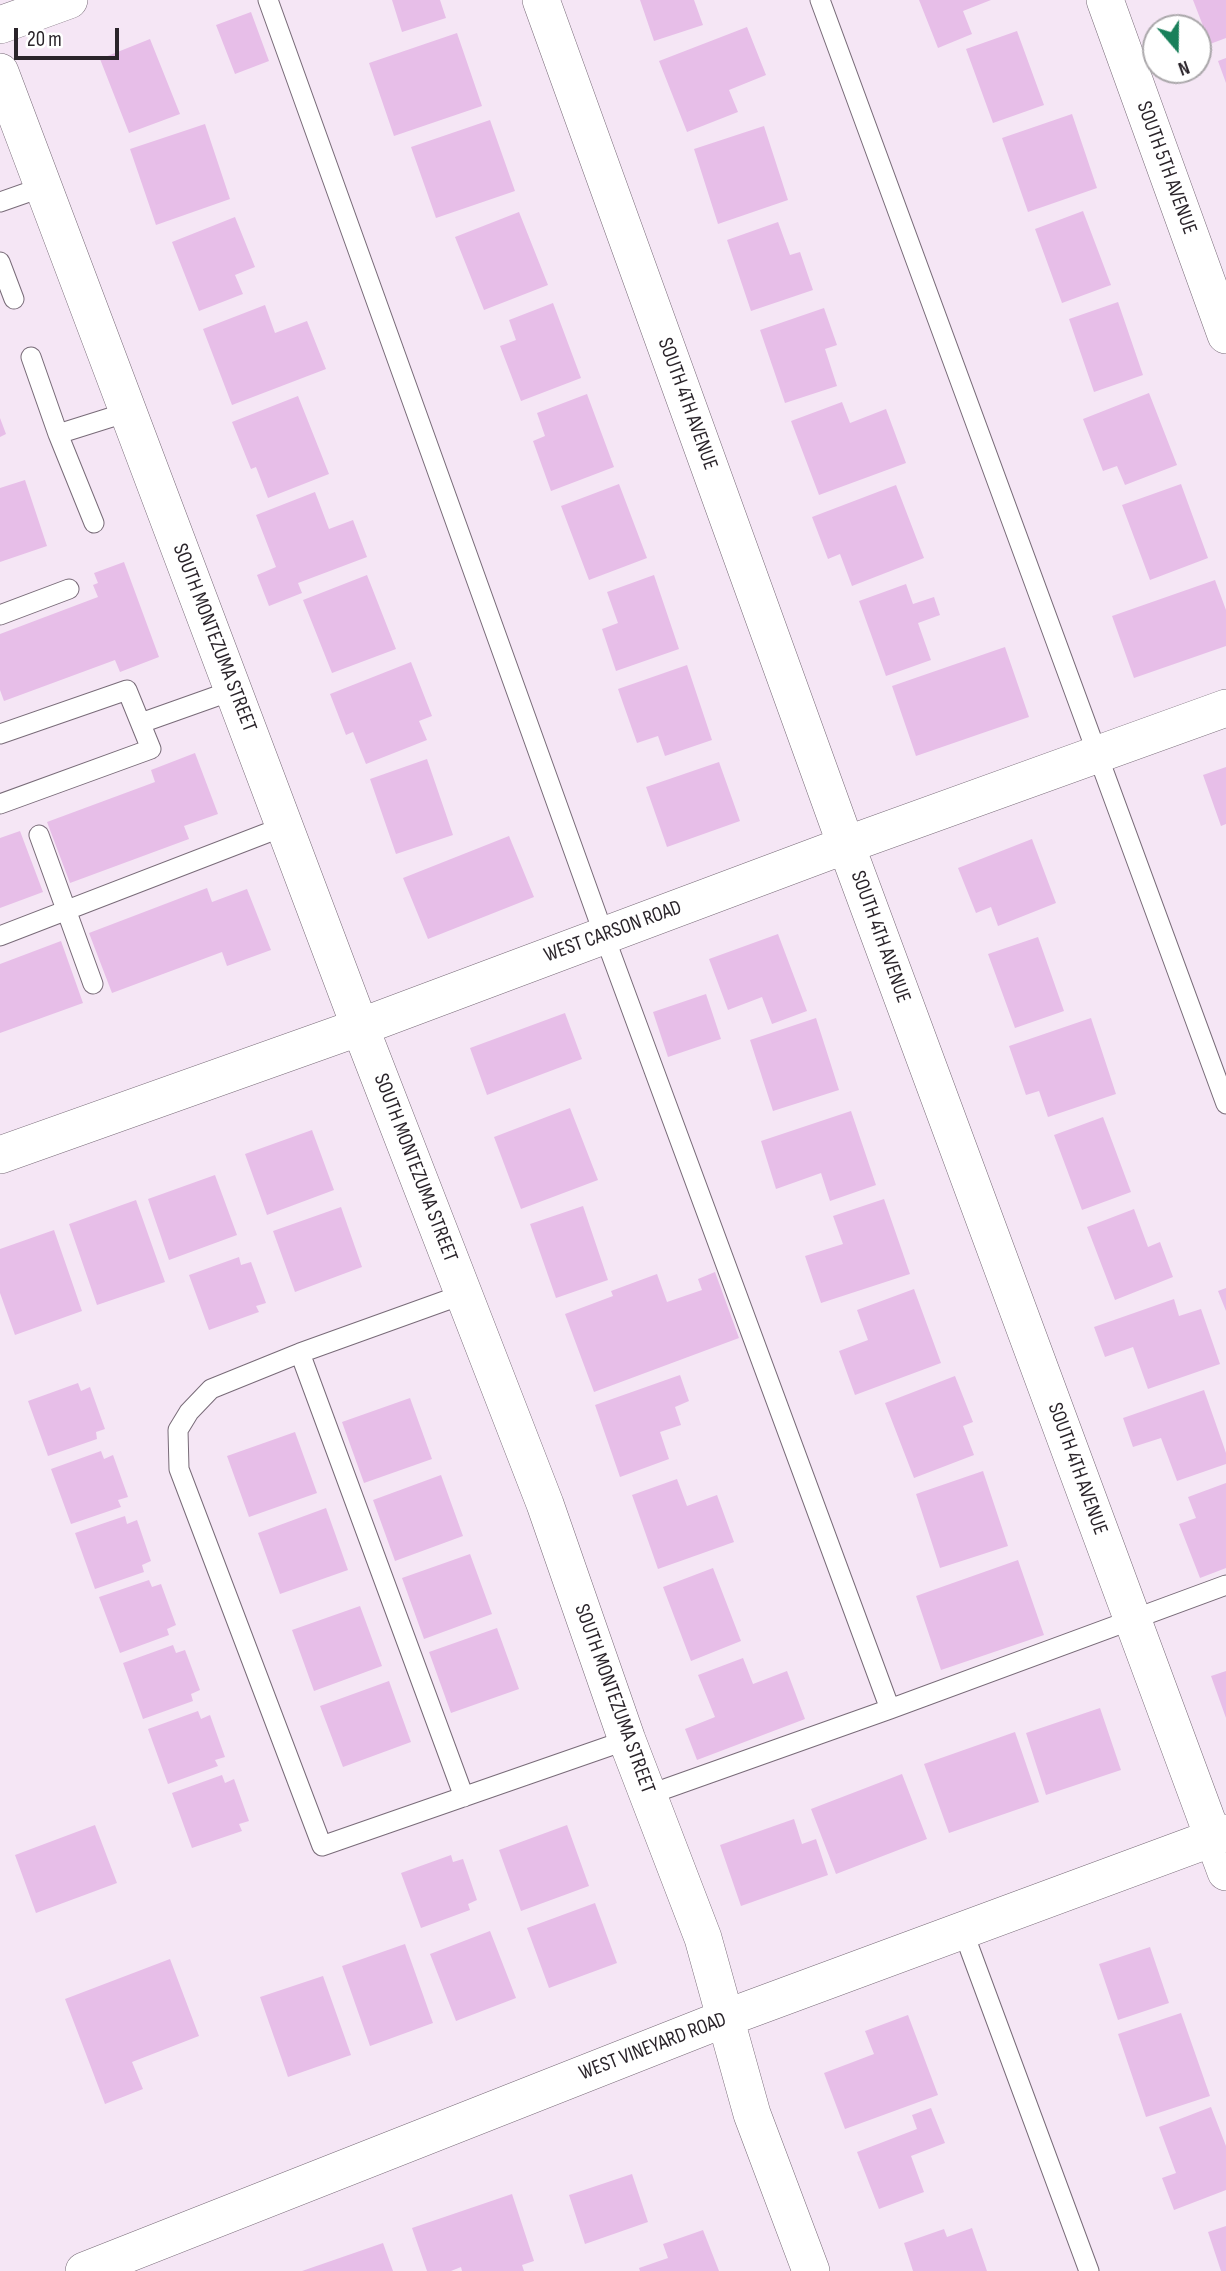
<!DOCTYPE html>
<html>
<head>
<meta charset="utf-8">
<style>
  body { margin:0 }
  #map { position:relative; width:1226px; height:2271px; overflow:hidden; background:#f5e6f5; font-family:"Sofia Sans Condensed",sans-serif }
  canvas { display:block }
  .north { position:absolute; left:1142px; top:14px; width:70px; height:70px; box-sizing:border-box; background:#fff; border:2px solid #aaa7aa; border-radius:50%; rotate:160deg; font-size:19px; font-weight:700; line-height:28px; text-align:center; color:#2a242a }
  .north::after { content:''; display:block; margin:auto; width:24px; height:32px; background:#187f5a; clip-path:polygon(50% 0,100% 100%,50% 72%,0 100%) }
  .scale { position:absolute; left:14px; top:28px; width:105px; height:32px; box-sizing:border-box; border:4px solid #2a242a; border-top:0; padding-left:9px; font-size:21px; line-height:24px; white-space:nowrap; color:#2a242a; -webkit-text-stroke:5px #fff; paint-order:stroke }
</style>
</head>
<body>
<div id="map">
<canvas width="1226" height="2271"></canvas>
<div class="north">N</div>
<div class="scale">20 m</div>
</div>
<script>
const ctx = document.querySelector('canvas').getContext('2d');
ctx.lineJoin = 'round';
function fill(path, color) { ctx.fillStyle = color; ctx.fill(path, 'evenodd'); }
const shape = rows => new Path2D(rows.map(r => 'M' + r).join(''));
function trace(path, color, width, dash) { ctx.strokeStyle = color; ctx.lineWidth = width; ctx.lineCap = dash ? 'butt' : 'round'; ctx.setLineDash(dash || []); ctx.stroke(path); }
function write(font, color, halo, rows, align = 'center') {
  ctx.font = font + ' "Sofia Sans Condensed",sans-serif'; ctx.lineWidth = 5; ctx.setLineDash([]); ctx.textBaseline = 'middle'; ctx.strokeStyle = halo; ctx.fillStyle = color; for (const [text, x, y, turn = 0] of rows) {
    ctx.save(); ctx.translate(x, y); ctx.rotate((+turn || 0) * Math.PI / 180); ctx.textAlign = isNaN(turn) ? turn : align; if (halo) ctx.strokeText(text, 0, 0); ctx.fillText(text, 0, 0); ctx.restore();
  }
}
fill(shape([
  [392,0,440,0,446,18,402,32],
  [640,0,694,0,703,25,654,41],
  [919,0,991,0,963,11,972,34,938,48],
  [1193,0,1226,0,1226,38,1210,44],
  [251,12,269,61,235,74,216,25],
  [747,27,766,75,729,90,738,112,687,132,659,61],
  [1017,31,1044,105,993,123,966,49],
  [457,33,482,106,394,136,369,63],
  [150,39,180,114,129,133,100,59],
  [1226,58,1226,83,1218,61],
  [1072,114,1097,188,1028,212,1002,138],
  [490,120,515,191,436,218,411,147],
  [205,124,230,199,156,225,130,149],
  [764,126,788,200,718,224,694,149],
  [1083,211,1111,285,1062,303,1035,229],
  [519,212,548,285,484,310,455,237],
  [235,217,255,267,235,275,243,294,199,311,172,242],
  [778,222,790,255,800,252,813,290,751,311,727,240],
  [1118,302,1143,375,1094,392,1069,319],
  [553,303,581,378,521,401,500,346,516,340,509,320],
  [265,305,275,333,307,321,326,369,232,405,203,329],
  [824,308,837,345,825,349,837,386,785,403,760,330],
  [1149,393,1177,465,1125,485,1117,466,1103,471,1083,419],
  [587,394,614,467,551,491,533,441,545,436,537,413],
  [298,396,329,474,268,498,256,467,251,469,232,422],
  [842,402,850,423,886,409,906,463,819,495,791,421],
  [0,418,6,434,0,437],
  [25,480,47,546,0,562,0,488],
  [619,484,647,558,589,580,561,506],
  [1181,484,1208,558,1150,580,1122,505],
  [896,485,924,558,852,586,840,554,828,559,812,517],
  [315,492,329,529,353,520,367,557,298,583,302,593,269,606,257,575,276,567,256,515],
  [124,562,159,657,120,672,115,660,4,701,0,690,0,634,98,597,93,585,98,583,94,573],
  [367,575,396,649,332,673,303,600],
  [654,575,679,649,616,671,602,629,618,623,607,592],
  [1215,580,1226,610,1226,646,1134,678,1112,616],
  [906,584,913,604,934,597,940,615,918,623,931,660,886,676,859,601],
  [1005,647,1029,717,916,756,892,686],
  [411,662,432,716,419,721,427,740,366,764,353,732,346,735,330,694],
  [687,665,712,740,665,756,658,736,637,743,618,689],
  [195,753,218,814,184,826,189,839,70,883,47,822,155,782,151,770],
  [427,759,453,835,396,854,370,779],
  [719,762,740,821,667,847,646,787],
  [1226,767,1226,824,1221,826,1203,775],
  [20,831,43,892,0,908,0,838],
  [509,836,534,897,428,939,403,878],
  [1032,839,1056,903,998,926,991,907,976,913,958,868],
  [207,888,212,902,247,889,271,950,227,966,222,952,112,993,89,933],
  [778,934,807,1011,772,1024,762,997,728,1010,709,959],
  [1038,937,1064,1011,1015,1028,988,954],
  [61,941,83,1003,0,1033,0,964],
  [706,994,721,1039,668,1057,653,1012],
  [565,1013,582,1059,487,1095,470,1048],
  [816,1018,839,1090,773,1111,750,1040],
  [1091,1018,1116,1094,1048,1117,1039,1091,1026,1095,1009,1046],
  [570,1108,598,1180,521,1209,494,1137],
  [851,1111,876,1185,830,1201,821,1173,776,1189,761,1141],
  [1103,1117,1131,1192,1082,1210,1054,1135],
  [312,1130,334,1190,267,1215,245,1154],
  [215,1175,237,1235,169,1260,148,1199],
  [884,1199,910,1274,821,1303,805,1256,843,1244,833,1216],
  [136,1200,165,1282,97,1305,69,1224],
  [583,1206,608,1280,556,1298,530,1224],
  [341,1207,362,1267,295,1292,273,1231],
  [1134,1209,1148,1247,1160,1242,1173,1277,1115,1300,1087,1227],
  [54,1230,82,1311,15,1335,0,1293,0,1249],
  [239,1257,241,1265,251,1262,266,1303,256,1306,259,1312,209,1330,189,1275],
  [715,1272,739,1338,594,1392,565,1314,613,1296,611,1291,657,1274,667,1302,702,1290,698,1279],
  [1226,1288,1226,1311,1218,1291],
  [914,1289,941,1363,855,1395,839,1351,868,1340,857,1310],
  [1174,1299,1179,1316,1201,1309,1220,1364,1148,1389,1133,1347,1105,1357,1094,1327],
  [680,1375,689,1401,675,1407,681,1425,660,1432,669,1459,620,1477,595,1405],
  [955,1376,973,1422,963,1426,974,1455,914,1478,885,1403],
  [78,1383,81,1391,90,1387,105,1429,96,1432,97,1439,48,1456,28,1401],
  [1204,1390,1226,1453,1226,1464,1177,1481,1161,1438,1133,1447,1123,1418],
  [410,1398,432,1459,364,1483,342,1422],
  [295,1432,317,1493,249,1517,227,1456],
  [101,1451,104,1459,113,1455,128,1497,118,1500,121,1507,71,1524,51,1469],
  [983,1471,1008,1546,940,1568,916,1494],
  [441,1475,463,1536,395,1561,373,1500],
  [677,1479,687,1506,717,1495,734,1542,658,1569,632,1495],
  [1226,1483,1226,1568,1200,1578,1179,1524,1196,1518,1188,1497],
  [326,1508,348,1570,280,1594,258,1533],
  [125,1516,127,1524,137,1520,151,1561,142,1565,144,1572,95,1589,75,1533],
  [470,1554,492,1614,424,1639,402,1578],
  [1018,1560,1044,1635,941,1670,916,1596],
  [713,1568,741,1641,691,1661,663,1587],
  [149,1580,152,1587,161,1584,176,1625,167,1629,169,1635,120,1653,99,1597],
  [360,1606,382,1666,314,1691,292,1630],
  [497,1628,519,1689,451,1713,429,1652],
  [173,1645,176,1653,185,1650,200,1690,191,1694,193,1701,143,1719,123,1663],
  [743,1658,753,1684,787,1671,805,1719,697,1760,685,1729,715,1717,698,1675],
  [1226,1671,1226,1718,1211,1676],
  [389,1681,411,1742,343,1767,320,1706],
  [1100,1708,1121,1770,1046,1795,1026,1733],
  [198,1711,201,1719,210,1715,225,1757,215,1760,218,1766,168,1784,148,1729],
  [1015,1732,1039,1802,949,1833,924,1764],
  [902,1774,927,1839,836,1874,811,1809],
  [222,1775,225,1783,234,1779,249,1821,239,1824,242,1831,192,1848,172,1793],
  [794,1819,802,1844,816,1839,828,1875,741,1906,720,1845],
  [95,1825,117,1883,36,1913,15,1855],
  [567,1825,589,1886,521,1911,499,1850],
  [451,1855,453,1862,463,1859,477,1900,468,1904,470,1910,421,1928,401,1873],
  [595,1903,617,1963,549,1988,527,1928],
  [490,1931,516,1998,456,2021,430,1954],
  [405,1944,433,2023,370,2046,342,1966],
  [1150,1947,1169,2003,1118,2020,1099,1964],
  [170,1959,199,2036,132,2062,143,2089,105,2104,65,1999],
  [323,1976,351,2055,288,2077,260,1997],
  [1181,2013,1210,2096,1146,2117,1118,2034],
  [908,2015,938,2095,845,2129,824,2073,874,2054,865,2031],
  [1211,2107,1226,2146,1226,2190,1174,2210,1162,2178,1176,2173,1159,2127],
  [931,2108,945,2143,911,2156,924,2192,879,2209,857,2152,917,2129,912,2115],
  [632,2174,648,2222,585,2244,569,2195],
  [512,2194,534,2261,522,2265,524,2271,462,2271,461,2267,451,2271,427,2271,412,2228],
  [1226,2226,1226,2271,1221,2271,1208,2232],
  [972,2228,987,2271,913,2271,904,2243,944,2229,947,2237],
  [703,2230,719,2271,640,2271,639,2268,668,2258,663,2244],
  [383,2243,393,2271,302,2271]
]), '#e7bee8');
const service = shape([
  [268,0,604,935,890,1709],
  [820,0,1226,1104],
  [0,202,43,187],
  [0,262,14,299],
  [31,357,58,434,128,412],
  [58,434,94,523],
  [0,615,69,589],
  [141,723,234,690],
  [0,734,127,690,151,749,0,804],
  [39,835,93,984],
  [0,936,285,826],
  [464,1294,300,1353,211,1389,189,1412,178,1430,179,1469,322,1846,627,1740],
  [300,1353,464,1797],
  [648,1795,890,1709,1226,1585],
  [963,1931,1089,2271]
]);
const minor = shape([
  [541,0,846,845,1226,1872],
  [1105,0,1226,335],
  [0,25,69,0],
  [0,72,360,1027,545,1504,627,1740,703,1938,752,2114,811,2271],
  [0,1155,360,1027,846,845,1226,708],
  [84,2271,726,2018,1226,1833]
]);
trace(service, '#786b78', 21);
trace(minor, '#786b78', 38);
trace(service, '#fff', 19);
trace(minor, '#fff', 37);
write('21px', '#2a242a', '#fff', [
  ["SOUTH 5TH AVENUE",1166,168,70],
  ["SOUTH 4TH AVENUE",687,404,70],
  ["SOUTH MONTEZUMA STREET",214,638,69],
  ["WEST CARSON ROAD",613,932,-20],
  ["SOUTH 4TH AVENUE",880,937,70],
  ["SOUTH MONTEZUMA STREET",415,1168,69],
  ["SOUTH 4TH AVENUE",1077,1469,70],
  ["SOUTH MONTEZUMA STREET",614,1699,70],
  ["WEST VINEYARD ROAD",653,2047,-21]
]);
</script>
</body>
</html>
